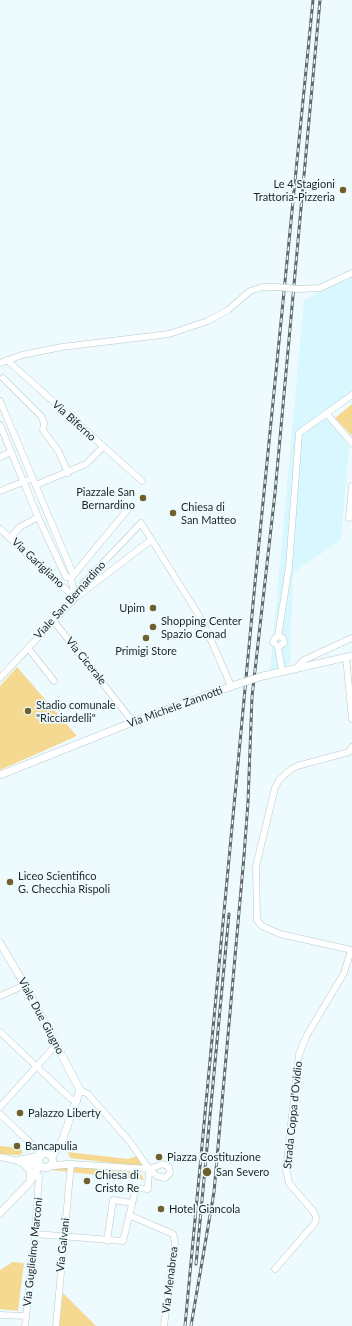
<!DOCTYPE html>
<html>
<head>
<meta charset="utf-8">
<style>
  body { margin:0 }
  canvas { display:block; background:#eefbfe }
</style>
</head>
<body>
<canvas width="352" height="1326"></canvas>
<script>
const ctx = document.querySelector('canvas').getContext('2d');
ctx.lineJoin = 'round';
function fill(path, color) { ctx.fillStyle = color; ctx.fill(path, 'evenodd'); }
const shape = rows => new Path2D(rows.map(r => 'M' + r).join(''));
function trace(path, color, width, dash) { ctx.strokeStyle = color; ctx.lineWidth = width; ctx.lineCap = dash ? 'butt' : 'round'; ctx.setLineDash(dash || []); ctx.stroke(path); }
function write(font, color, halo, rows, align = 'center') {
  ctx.font = font + ' Lato,sans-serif'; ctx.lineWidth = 3.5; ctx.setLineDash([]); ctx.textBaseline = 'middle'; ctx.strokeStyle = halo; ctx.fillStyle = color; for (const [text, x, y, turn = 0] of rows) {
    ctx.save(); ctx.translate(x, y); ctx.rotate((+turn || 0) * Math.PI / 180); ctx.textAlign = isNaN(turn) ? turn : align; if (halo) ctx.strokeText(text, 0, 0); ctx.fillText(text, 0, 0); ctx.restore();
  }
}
fill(shape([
  [352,276,352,396,326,417,349,446,341,540,293,573,290,664,270,672,304,300]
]), '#d9f7fe');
fill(shape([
  [352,404,352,436,335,418],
  [17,667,77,736,0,770,0,686],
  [0,1146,20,1148,23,1153,19,1155,0,1154],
  [68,1152,128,1159,137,1156,146,1167,70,1158],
  [68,1166,140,1173,144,1180,51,1170],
  [13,1262,24,1263,18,1311,0,1309,0,1270],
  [63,1293,96,1326,59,1326]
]), '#f6d990');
const minor = shape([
  [299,289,320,288,352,273],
  [7,360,142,481],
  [0,363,22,355,62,347,169,334,208,321,228,310,250,291,263,287,277,287],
  [3,378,41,416,44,423,43,430,59,452,68,473],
  [0,401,73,574],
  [327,414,352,443],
  [0,425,38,517,66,577,71,578,128,509],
  [0,457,11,452],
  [36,485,86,464,103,447],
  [0,491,33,478],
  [349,518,352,486],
  [0,529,75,598],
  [10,538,20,527,38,517],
  [71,578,75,598],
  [78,596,151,540],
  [53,620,133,722],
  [278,636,289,567,299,433,352,395],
  [278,647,284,643,283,638,280,636,275,638,273,642,278,647,282,671],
  [28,648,54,681],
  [346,657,352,719],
  [296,668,304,660,352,638],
  [0,678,75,598,83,584,141,523,203,622,231,686],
  [352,747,349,752,297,766,290,770,279,780,275,788,256,866,257,920,262,926,280,934,352,950],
  [0,996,25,985],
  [0,1032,71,1099,77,1101],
  [80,1090,88,1094,130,1142,149,1169,157,1176,165,1178,170,1173,169,1167,163,1164,149,1169],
  [0,1107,56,1045],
  [0,1114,42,1154],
  [0,1157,18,1161],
  [129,1215,173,1234,175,1242,164,1326],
  [35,1234,123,1241,136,1188,148,1189,149,1169],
  [107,1241,113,1200,132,1203],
  [275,1269,315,1223,316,1217,313,1211,289,1183,286,1169,299,1054,307,1035,344,973,351,950],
  [0,1315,26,1316],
  [25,1326,35,1234,39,1176],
  [56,1326,71,1164,149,1169]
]);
const major = shape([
  [263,676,352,656],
  [0,775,133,722,238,684],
  [0,943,26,987,80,1090,62,1141,52,1157],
  [20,1160,40,1156],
  [18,1161,47,1168,53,1163,52,1157,47,1154,42,1154,38,1160,40,1165],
  [22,1162,30,1170,30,1182],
  [50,1166,71,1164],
  [0,1213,30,1182,40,1165]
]);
trace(minor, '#b5c9ce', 7);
trace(major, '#b5c9ce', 8);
trace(minor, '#fff', 6);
trace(major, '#fff', 7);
const rail = shape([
  [196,1264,229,914],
  [185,1326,255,583,313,0],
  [191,1326,214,1192,244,856,248,802,252,697,275,493,320,0]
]);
trace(rail, '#5f686a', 3);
trace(rail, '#eefbfe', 1.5, [4.5]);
const minorBridge = shape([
  [277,287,299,289]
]);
const majorBridge = shape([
  [238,684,263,676]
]);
trace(minorBridge, '#b5c9ce', 7, []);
trace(majorBridge, '#b5c9ce', 8, []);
trace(minorBridge, '#fff', 6);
trace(majorBridge, '#fff', 7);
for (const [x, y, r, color] of [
  [343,190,4,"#715e2d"],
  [143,498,4,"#715e2d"],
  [173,513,4,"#715e2d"],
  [153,608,4,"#715e2d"],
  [153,627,4,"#715e2d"],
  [146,638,4,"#715e2d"],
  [28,711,4,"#715e2d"],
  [10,882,4,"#715e2d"],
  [20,1113,4,"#715e2d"],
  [17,1146,4,"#715e2d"],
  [159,1157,4,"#715e2d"],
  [207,1172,5,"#715e2d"],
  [87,1181,4,"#715e2d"],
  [161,1209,4,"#715e2d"]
]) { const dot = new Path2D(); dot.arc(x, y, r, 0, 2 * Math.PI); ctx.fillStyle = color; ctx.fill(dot); trace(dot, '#eefbfe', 1.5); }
write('11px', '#1c2425', '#eefbfe', [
  ["Le 4 Stagioni",335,184,"right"],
  ["Trattoria-Pizzeria",335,197,"right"],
  ["Piazzale San",135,492,"right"],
  ["Bernardino",135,505,"right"],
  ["Chiesa di",181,507],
  ["San Matteo",181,520],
  ["Upim",145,608,"right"],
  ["Shopping Center",161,621],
  ["Spazio Conad",161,634],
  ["Primigi Store",146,651,"center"],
  ["Stadio comunale",36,705],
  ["\"Ricciardelli\"",36,718],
  ["Liceo Scientifico",18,876],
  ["G. Checchia Rispoli",18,889],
  ["Palazzo Liberty",28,1113],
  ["Bancapulia",25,1146],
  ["Piazza Costituzione",167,1157],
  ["San Severo",216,1172],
  ["Chiesa di",95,1175],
  ["Cristo Re",95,1188],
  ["Hotel Giancola",169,1209]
], 'left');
write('11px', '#1c2425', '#eefbfe', [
  ["Via Biferno",74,421,42],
  ["Via Garigliano",38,563,43],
  ["Viale San Bernardino",70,600,-48],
  ["Via Cicerale",86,661,51],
  ["Via Michele Zannotti",175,707,-20],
  ["Viale Due Giugno",41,1016,62],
  ["Strada Coppa d'Ovidio",293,1115,-84],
  ["Via Galvani",63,1245,-84],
  ["Via Guglielmo Marconi",33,1252,-84],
  ["Via Menabrea",170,1280,-83]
]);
</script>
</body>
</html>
